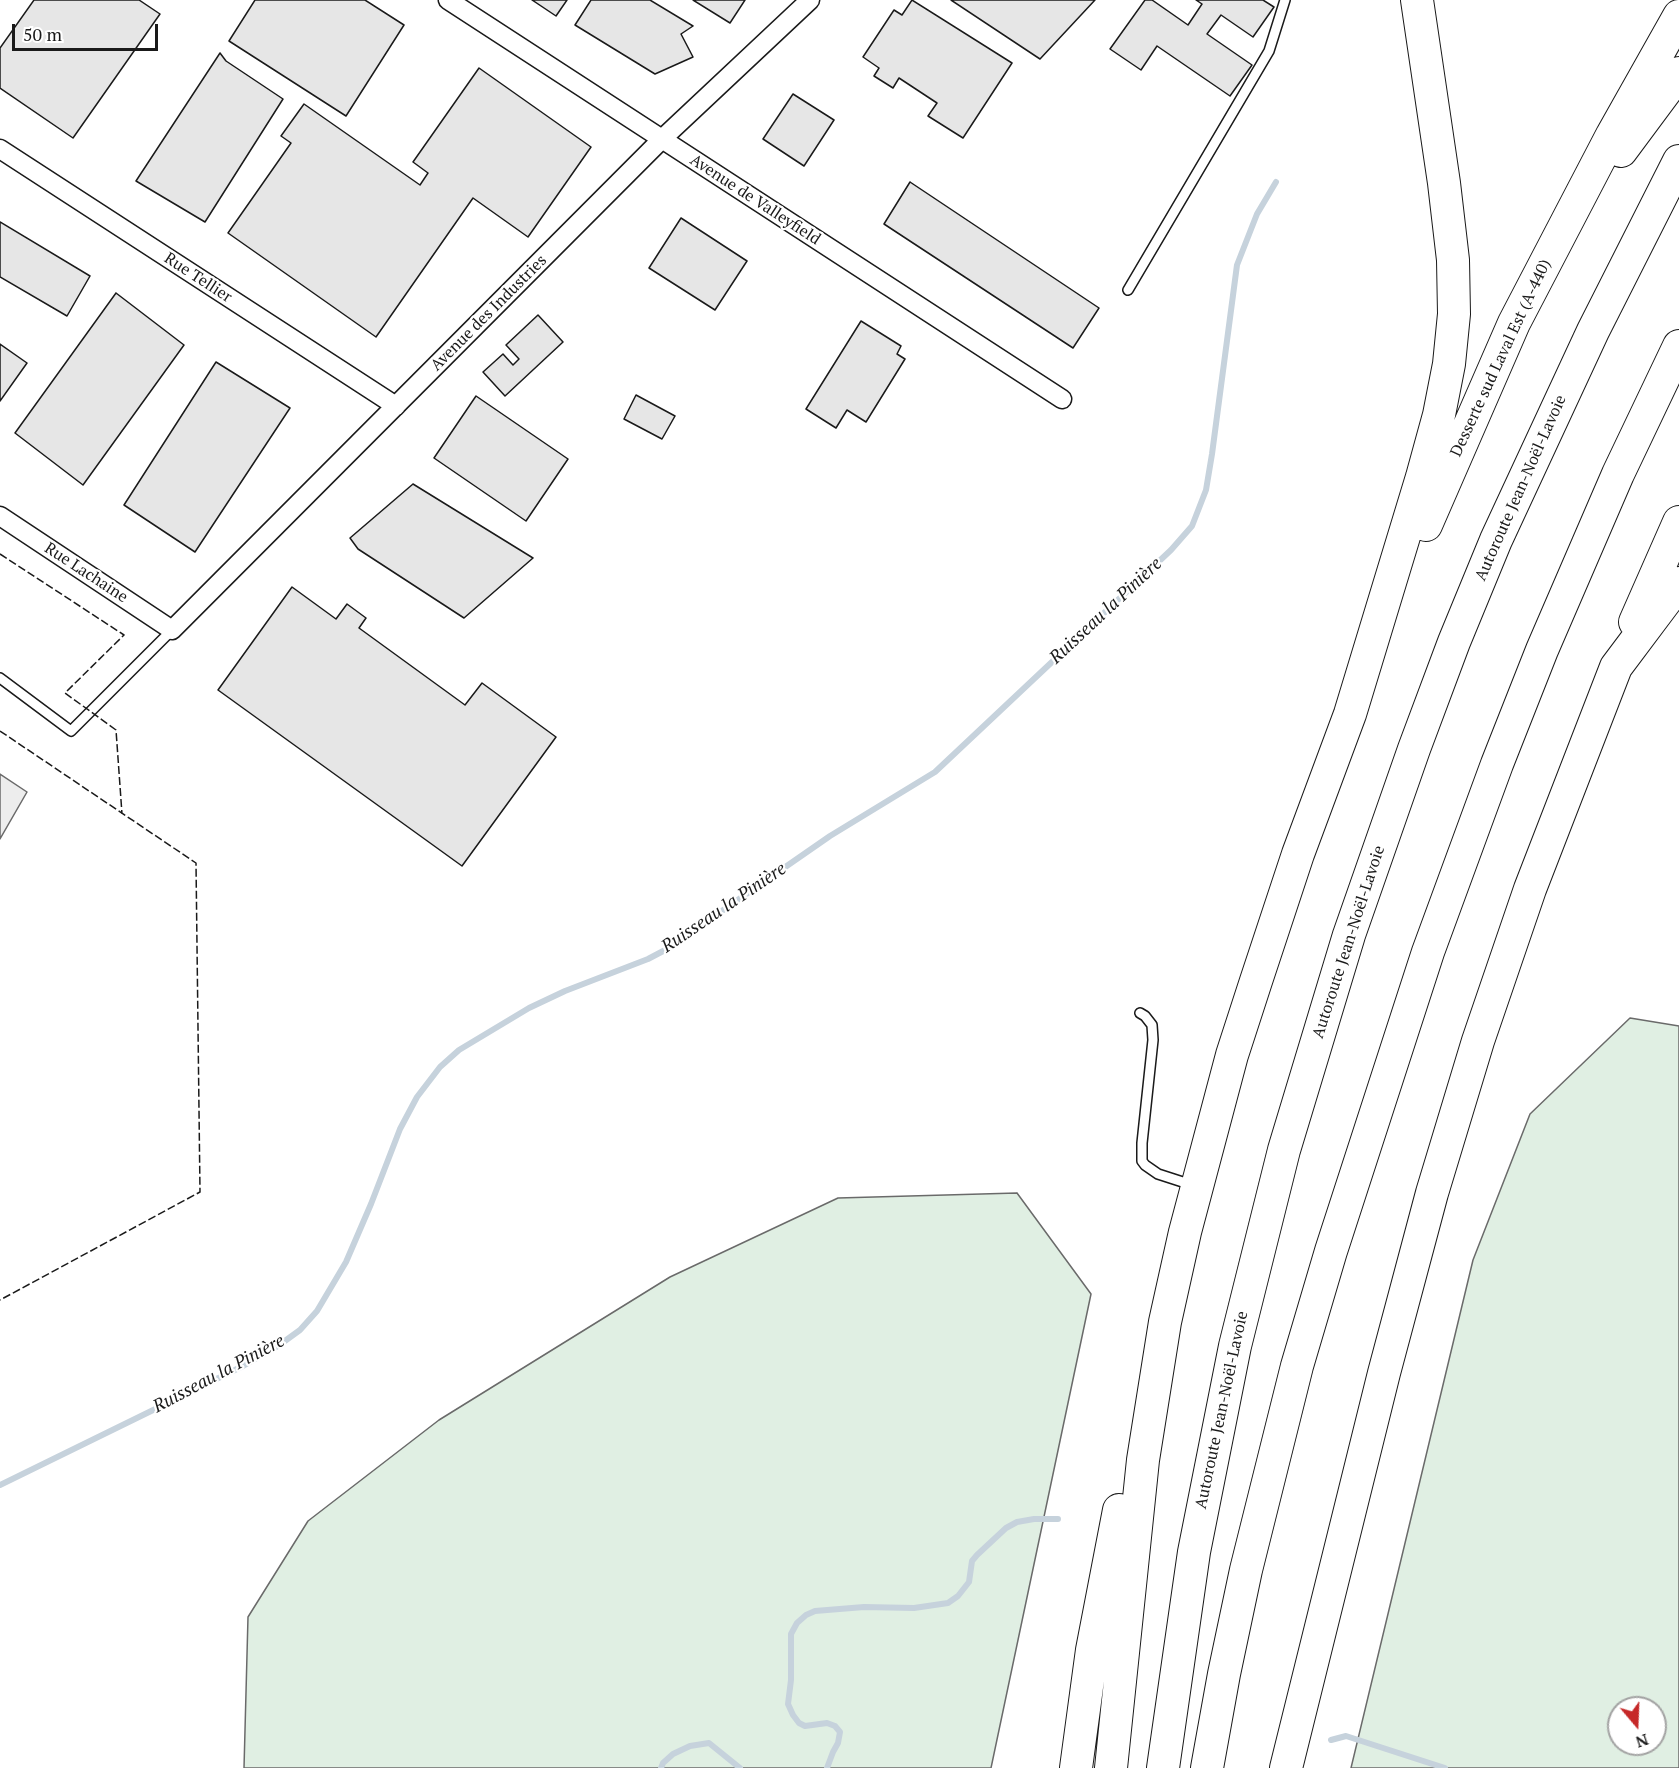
<!DOCTYPE html>
<html>
<head>
<meta charset="utf-8">
<style>
  body { margin:0 }
  #map { position:relative; width:1679px; height:1768px; overflow:hidden; background:#fff; font-family:"PT Serif",serif }
  canvas { display:block }
  .north { position:absolute; left:1607px; top:1696px; width:60px; height:60px; box-sizing:border-box; background:#fff; border:2px solid #a3a3a3; border-radius:50%; rotate:161deg; font-size:16px; font-weight:700; line-height:24px; text-align:center; color:#1a1a1a }
  .north::after { content:''; display:block; margin:auto; width:21px; height:27px; background:#c62828; clip-path:polygon(50% 0,100% 100%,50% 72%,0 100%) }
  .scale { position:absolute; left:12px; top:24px; width:146px; height:27px; box-sizing:border-box; border:3px solid #1a1a1a; border-top:0; padding-left:8px; font-size:18px; line-height:21px; white-space:nowrap; color:#1a1a1a; -webkit-text-stroke:4px #fff; paint-order:stroke }
</style>
</head>
<body>
<div id="map">
<canvas width="1679" height="1768"></canvas>
<div class="north">N</div>
<div class="scale">50 m</div>
</div>
<script>
const ctx = document.querySelector('canvas').getContext('2d');
ctx.lineJoin = 'round';
function fill(path, color) { ctx.fillStyle = color; ctx.fill(path, 'evenodd'); }
const shape = rows => new Path2D(rows.map(r => 'M' + r).join(''));
function trace(path, color, width, dash) { ctx.strokeStyle = color; ctx.lineWidth = width; ctx.lineCap = dash ? 'butt' : 'round'; ctx.setLineDash(dash || []); ctx.stroke(path); }
function write(font, color, halo, rows, align = 'center') {
  ctx.font = font + ' "PT Serif",serif'; ctx.lineWidth = 4.5; ctx.setLineDash([]); ctx.textBaseline = 'middle'; ctx.strokeStyle = halo; ctx.fillStyle = color; for (const [text, x, y, turn = 0] of rows) {
    ctx.save(); ctx.translate(x, y); ctx.rotate((+turn || 0) * Math.PI / 180); ctx.textAlign = isNaN(turn) ? turn : align; if (halo) ctx.strokeText(text, 0, 0); ctx.fillText(text, 0, 0); ctx.restore();
  }
}
const green = shape([
  [1630,1018,1679,1026,1679,1768,1351,1768,1473,1260,1530,1114,1630,1018],
  [1619,1708,1655,1708,1655,1744,1619,1744,1619,1708],
  [1017,1193,1091,1294,991,1768,244,1768,248,1617,308,1521,439,1420,670,1277,838,1198,1017,1193]
]);
fill(green, '#e0efe3');
trace(green, '#6a6a6a', 1.5);
const parking = shape([
  [0,774,27,792,0,839,0,774]
]);
fill(parking, '#ededed');
trace(parking, '#6a6a6a', 1.5);
trace(shape([
  [0,1485,243,1366,278,1346,300,1330,317,1311,346,1262,371,1204,400,1129,417,1097,440,1067,459,1050,529,1008,565,991,648,959,667,949,830,836,935,772,1171,550,1192,526,1206,490,1212,454,1237,265,1257,214,1276,182],
  [1331,1740,1346,1736,1445,1768],
  [661,1768,663,1763,673,1754,690,1746,709,1743,740,1768],
  [827,1768,833,1752,838,1743,840,1732,835,1726,827,1723,805,1726,799,1723,793,1715,788,1704,791,1680,791,1634,797,1623,806,1615,815,1611,864,1607,914,1608,948,1603,958,1596,969,1582,972,1561,977,1555,1006,1528,1017,1522,1034,1519,1058,1519]
]), '#c6d2dc', 6);
const building = shape([
  [34,0,139,0,160,14,73,138,0,88,0,48,34,0],
  [255,0,365,0,404,25,346,116,229,41,255,0],
  [532,0,567,0,556,16,532,0],
  [591,0,650,0,693,26,681,34,693,57,655,74,575,25,591,0],
  [693,0,745,0,730,23,693,0],
  [912,0,1012,63,963,138,928,116,937,103,899,78,893,88,874,76,879,68,863,57,894,10,902,15,912,0],
  [951,0,1095,0,1040,59,951,0],
  [1145,0,1152,0,1188,25,1202,4,1196,0,1263,0,1274,7,1253,37,1221,15,1207,34,1252,65,1230,96,1157,46,1141,70,1110,49,1145,0],
  [220,53,226,61,283,99,205,222,136,181,220,53],
  [479,68,591,147,528,237,473,198,376,337,228,233,291,143,281,136,304,104,420,185,428,173,413,162,479,68],
  [793,94,834,120,804,166,763,139,793,94],
  [910,182,1099,308,1073,348,884,224,910,182],
  [681,218,747,261,715,310,649,268,681,218],
  [0,222,90,276,67,316,0,277,0,222],
  [116,293,184,345,83,485,15,433,116,293],
  [538,315,563,342,505,396,483,372,503,354,513,365,519,359,506,345,538,315],
  [861,321,901,346,897,354,905,359,866,422,847,410,836,428,806,409,861,321],
  [0,344,27,363,0,401,0,344],
  [216,362,290,408,195,552,124,505,216,362],
  [636,395,675,416,662,439,624,419,636,395],
  [476,396,568,459,526,521,434,458,476,396],
  [413,484,533,558,464,618,358,549,350,538,413,484],
  [292,587,336,619,347,604,366,618,359,628,465,705,482,683,556,737,462,866,218,690,292,587]
]);
fill(building, '#e6e6e6');
trace(building, '#1a1a1a', 1.5);
const lane = shape([
  [1128,290,1269,51,1285,0],
  [0,678,71,731,172,630],
  [1140,1013,1145,1016,1152,1025,1153,1040,1142,1143,1142,1161,1145,1165,1158,1174,1192,1185]
]);
const street = shape([
  [448,0,1062,399],
  [0,149,396,406],
  [0,516,172,630,662,139,810,0]
]);
const highway = shape([
  [1621,151,1679,73],
  [1426,525,1514,323,1612,135,1679,16],
  [1635,622,1679,522],
  [1076,1768,1092,1650,1119,1510],
  [1111,1768,1143,1460,1165,1322,1185,1232,1232,1055,1256,981,1298,854,1350,714,1422,477,1439,415,1449,364,1454,314,1453,260,1444,183,1417,0],
  [1163,1768,1194,1552,1235,1346,1284,1150,1349,935,1414,749,1454,642,1496,540,1593,331,1679,161],
  [1207,1768,1224,1674,1246,1570,1297,1366,1331,1251,1428,952,1497,764,1542,650,1618,474,1679,346],
  [1286,1768,1384,1373,1432,1193,1478,1041,1530,889,1616,667,1679,583]
]);
trace(lane, '#1a1a1a', 12);
trace(street, '#1a1a1a', 21);
trace(highway, '#1a1a1a', 34);
trace(lane, '#fff', 9);
trace(street, '#fff', 18);
trace(highway, '#fff', 32);
trace(shape([
  [0,554,124,635,65,693,116,730,122,814],
  [0,731,196,863,200,1192,0,1300]
]), '#1a1a1a', 1.5, [8, 3]);
write('16px', '#1a1a1a', '#fff', [
  ["Avenue de Valleyfield",755,200,33],
  ["Rue Tellier",198,278,33],
  ["Avenue des Industries",489,313,-45],
  ["Desserte sud Laval Est (A-440)",1501,358,-65],
  ["Autoroute Jean-Noël-Lavoie",1521,488,-66],
  ["Rue Lachaine",86,573,33],
  ["Autoroute Jean-Noël-Lavoie",1349,942,-72],
  ["Autoroute Jean-Noël-Lavoie",1222,1410,-78]
]);
write('italic 18px', '#1a1a1a', '#fff', [
  ["Ruisseau la Pinière",1106,611,-43],
  ["Ruisseau la Pinière",724,908,-34],
  ["Ruisseau la Pinière",219,1374,-28]
]);
</script>
</body>
</html>
